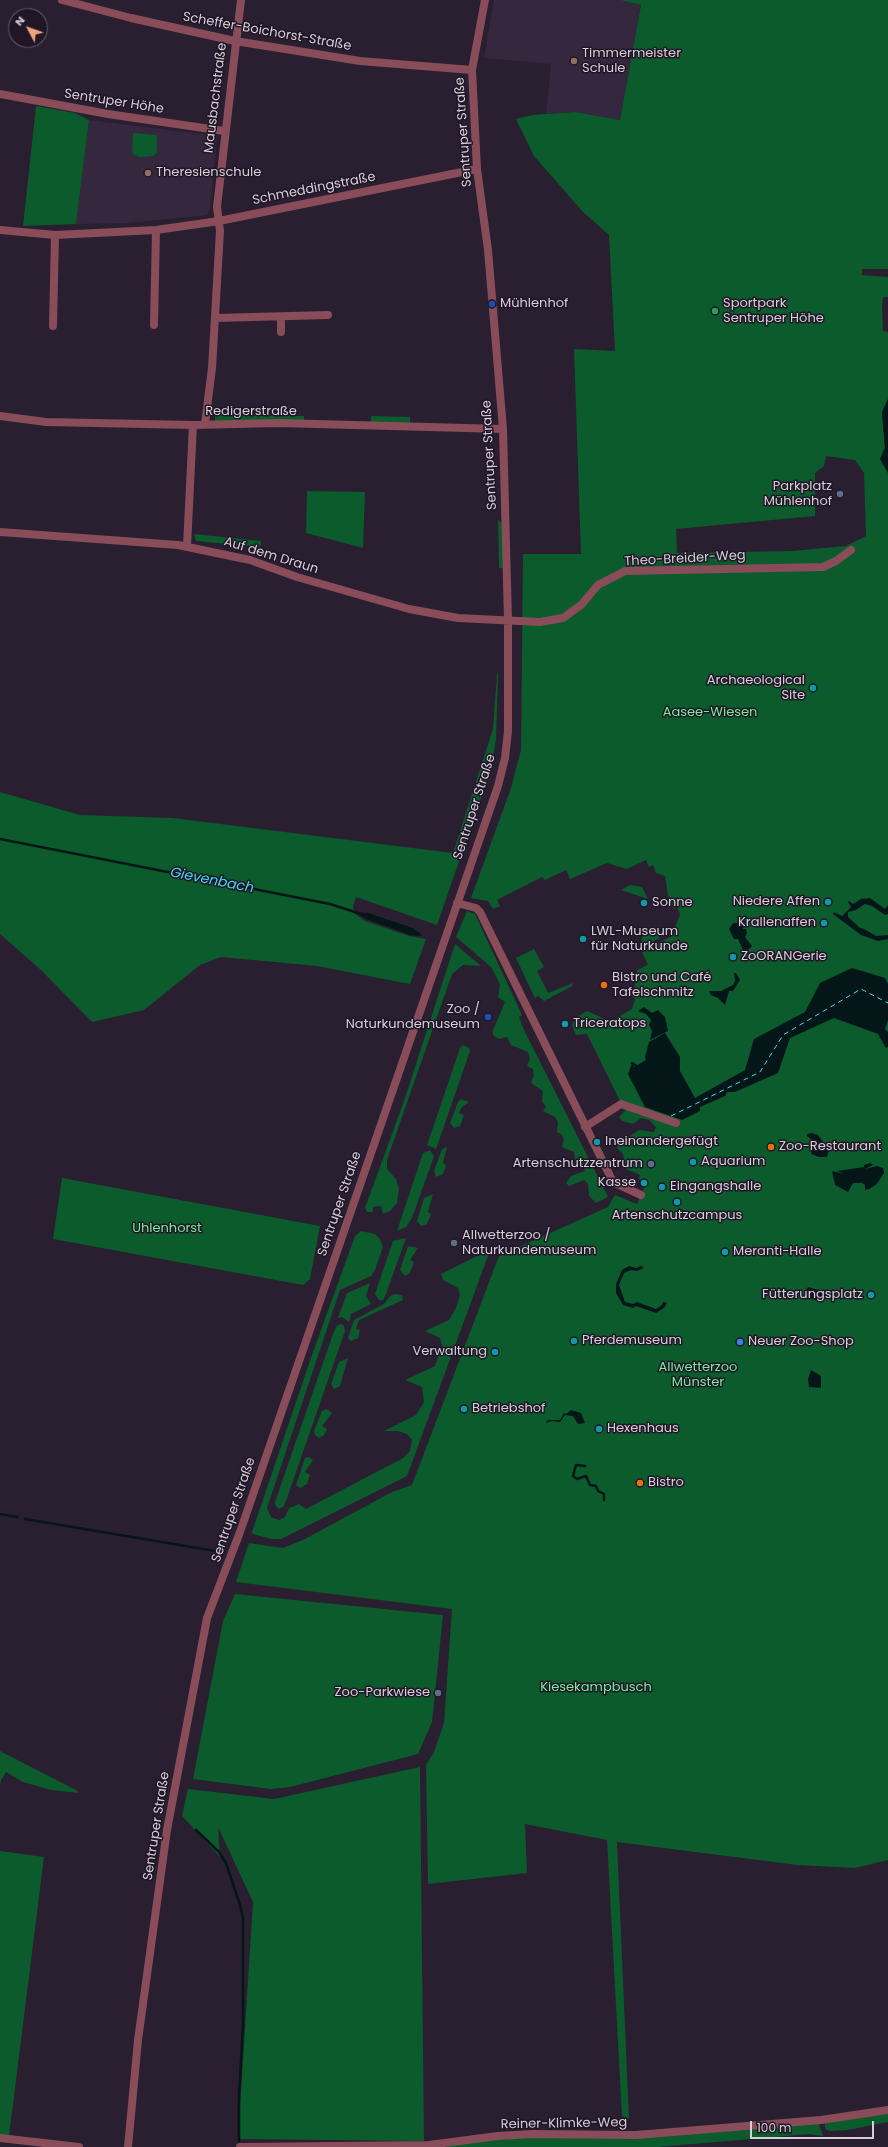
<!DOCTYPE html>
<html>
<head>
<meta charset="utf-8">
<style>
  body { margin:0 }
  #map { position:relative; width:888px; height:2147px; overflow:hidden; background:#291f30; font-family:Poppins,sans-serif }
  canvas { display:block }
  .north { position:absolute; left:8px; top:8px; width:40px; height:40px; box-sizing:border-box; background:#201626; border:1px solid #69606e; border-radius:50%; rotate:311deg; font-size:11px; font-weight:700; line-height:16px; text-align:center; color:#d6cfda }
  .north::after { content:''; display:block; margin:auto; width:14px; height:18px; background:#f1a27b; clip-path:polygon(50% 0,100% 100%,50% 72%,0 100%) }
  .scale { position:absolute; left:750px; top:2121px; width:124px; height:18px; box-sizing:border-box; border:2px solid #d6cfda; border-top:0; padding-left:5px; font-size:12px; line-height:14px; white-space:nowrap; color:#d6cfda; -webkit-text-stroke:3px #201626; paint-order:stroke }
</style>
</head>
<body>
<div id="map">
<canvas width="888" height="2147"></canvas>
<div class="north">N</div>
<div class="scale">100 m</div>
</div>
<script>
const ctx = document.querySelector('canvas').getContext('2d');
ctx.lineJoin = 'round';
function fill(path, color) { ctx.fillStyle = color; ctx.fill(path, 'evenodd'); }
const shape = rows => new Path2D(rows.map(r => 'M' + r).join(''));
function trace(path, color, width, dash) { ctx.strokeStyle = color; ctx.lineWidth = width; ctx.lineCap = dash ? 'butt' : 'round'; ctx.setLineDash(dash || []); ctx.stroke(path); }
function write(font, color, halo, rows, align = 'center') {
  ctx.font = font + ' Poppins,sans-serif'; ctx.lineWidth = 3; ctx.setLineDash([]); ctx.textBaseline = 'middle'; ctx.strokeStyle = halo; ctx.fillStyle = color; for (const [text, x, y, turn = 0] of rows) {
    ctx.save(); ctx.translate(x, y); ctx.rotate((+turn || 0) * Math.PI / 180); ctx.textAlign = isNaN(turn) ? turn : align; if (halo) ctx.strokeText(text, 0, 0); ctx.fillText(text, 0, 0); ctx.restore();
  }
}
fill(shape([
  [494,0,620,0,641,5,620,120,575,112,546,114,551,64,484,58],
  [89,120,217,136,210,209,207,215,127,223,76,224]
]), '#35273d');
fill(shape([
  [620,0,888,0,888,269,862,269,862,275,888,277,888,297,883,297,882,307,883,331,888,332,888,399,882,412,885,448,882,453,888,473,888,1860,855,1868,797,1865,617,1842,629,2119,622,2116,607,1840,525,1824,527,1873,428,1884,426,1765,434,1752,444,1723,452,1609,236,1582,249,1543,283,1548,303,1540,392,1492,412,1485,499,1256,608,1207,615,1195,637,1204,644,1188,639,1178,640,1175,626,1169,623,1154,618,1149,617,1143,622,1138,627,1138,639,1130,654,1132,656,1127,649,1120,641,1118,633,1124,622,1121,619,1117,625,1111,587,1034,576,1035,572,1025,575,1018,587,1011,607,1020,606,1024,632,1009,635,999,632,996,636,982,637,970,648,965,642,952,672,936,680,914,677,907,674,909,668,896,665,876,656,873,653,865,649,867,646,860,627,869,607,863,570,879,566,870,545,880,542,877,497,900,500,906,493,909,488,901,471,898,511,788,521,750,523,554,581,554,574,349,615,351,609,235,583,212,534,156,516,119,533,115,575,112,620,120,641,5],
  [826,456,855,460,864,473,866,536,846,546,792,551,677,553,676,529,815,516,815,473,824,466],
  [36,106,75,113,89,120,76,224,23,226],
  [133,133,157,135,157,153,153,156,139,157,134,155,132,152],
  [215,415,304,416,304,422,215,421],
  [371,416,410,417,410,423,371,423],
  [307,491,365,492,363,548,306,533],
  [498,520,502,523,503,568,499,568],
  [194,534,261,541,261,545,259,547,196,541],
  [497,674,498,674,496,739,491,769,437,925,356,897,353,906,354,913,365,921,409,936,426,939,410,984,317,966,221,957,200,965,144,1010,92,1022,41,970,0,934,0,792,80,815,173,818,453,853,493,729],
  [630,885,642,887,648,899,621,890],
  [467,911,475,914,522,1015,519,1017,524,1030,608,1197,596,1203,589,1196,588,1184,584,1180,569,1186,566,1183,571,1176,585,1171,583,1166,576,1164,574,1152,562,1147,564,1139,562,1135,557,1132,558,1122,555,1117,543,1111,546,1107,542,1101,543,1091,531,1083,534,1075,533,1069,527,1066,530,1059,528,1052,511,1045,507,1037,499,1039,493,1035,493,1030,505,1002,498,997,500,984,491,967,456,937],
  [652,927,660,938,644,946,640,945,645,930],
  [455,944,481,966,463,965,452,974,387,1160,387,1169,396,1179,399,1189,397,1203,390,1211,383,1214,381,1206,373,1207,373,1212,367,1212,365,1208,404,1101],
  [534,949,544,967,537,971,548,993,573,983,572,986,544,1001,538,996,535,998,516,958],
  [463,1045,469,1048,470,1051,436,1149,427,1145,460,1048],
  [461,1099,469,1102,461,1108,459,1113,464,1115,460,1126,454,1128,450,1123,458,1102],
  [447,1147,443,1162,446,1166,443,1174,436,1177,434,1171,442,1149],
  [430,1150,434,1156,412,1218,406,1227,397,1231,423,1153],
  [62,1178,320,1226,310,1279,303,1285,53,1239],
  [433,1194,428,1212,431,1214,427,1224,421,1226,417,1221,424,1198],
  [361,1231,375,1234,380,1239,383,1247,375,1270,371,1276,340,1290,267,1508,271,1517,279,1520,285,1517,289,1508,299,1504,306,1509,403,1458,410,1451,412,1440,407,1434,398,1431,384,1431,416,1415,424,1402,422,1387,405,1380,435,1366,442,1345,440,1338,425,1331,449,1320,456,1308,460,1295,458,1288,443,1280,441,1274,487,1251,488,1256,407,1476,281,1539,272,1539,253,1534,252,1532,312,1355,355,1236],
  [406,1238,386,1294,383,1300,379,1300,375,1294,393,1241],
  [408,1246,418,1248,410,1260,414,1262,410,1273,405,1276,400,1270],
  [370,1283,366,1296,371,1304,351,1314,349,1322,342,1317,338,1318,347,1293],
  [395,1294,402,1295,403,1300,359,1320,356,1329,360,1330,358,1338,351,1341,348,1338,354,1320,384,1304,390,1296],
  [341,1324,344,1326,345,1331,287,1498,284,1506,279,1509,275,1505,275,1502,334,1331,337,1326],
  [348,1358,340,1386,334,1389,331,1384,339,1362],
  [327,1409,332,1413,322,1426,327,1429,324,1435,319,1438,315,1435,314,1431,322,1411],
  [309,1457,313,1460,305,1472,310,1475,307,1484,300,1488,296,1485,305,1458],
  [235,1594,443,1615,432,1722,418,1754,290,1787,271,1789,193,1779,223,1621],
  [0,1751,76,1790,79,1793,51,1790,23,1782,6,1772,1,1780,0,1786],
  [420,1767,424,2141,238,2139,253,1902,218,1827,220,1857,182,1816,188,1789,274,1799],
  [0,1851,44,1857,9,2136,0,2135],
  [888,2110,888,2122,848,2130,830,2131,825,2129,825,2123],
  [818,2121,823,2136,809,2134,658,2147,447,2147,448,2144,532,2134,636,2135]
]), '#0b5b2d');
fill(shape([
  [888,399,888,473,880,459,885,448,882,412],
  [870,898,885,909,888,905,888,914,885,915,872,906,865,904,856,910,848,912,848,917,860,928,864,929,876,936,888,935,888,939,878,941,861,935,833,914,834,912,842,916,851,907,848,902,849,901,853,904,861,899],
  [355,912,368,913,413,928,422,935,421,936,410,935,366,919],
  [745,920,743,929,746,929,747,933,745,937,752,946,747,951,743,950,738,939,734,939,729,929,733,923,742,923],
  [852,968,885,978,888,984,888,1020,885,1029,888,1032,888,1047,886,1048,878,1034,834,1018,790,1038,778,1073,735,1092,727,1092,725,1096,700,1107,700,1111,682,1120,645,1107,628,1074,632,1063,634,1067,646,1060,645,1057,649,1042,665,1033,680,1057,680,1071,695,1098,745,1070,754,1039,805,1012,820,983],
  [734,973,736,973,740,980,733,991,729,991,725,1005,718,998,711,995,709,991,721,991,733,985,735,981],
  [644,1007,652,1013,658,1010,665,1017,668,1031,650,1040,652,1031,649,1025,651,1020,646,1014,638,1011],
  [812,1133,818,1135,829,1150,827,1157,819,1157,811,1154,815,1142,807,1136,807,1134],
  [870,1163,873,1165,865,1169,877,1166,883,1168,884,1173,877,1184,869,1189,865,1190,865,1185,862,1183,853,1183,848,1192,835,1185,832,1171,845,1174,837,1171,864,1167,864,1165],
  [629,1266,636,1268,641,1266,644,1268,637,1271,631,1270,624,1273,619,1285,625,1302,633,1304,637,1302,656,1309,662,1305,663,1302,667,1303,664,1308,656,1313,636,1306,633,1308,623,1305,616,1293,616,1284,622,1270],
  [808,1287,822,1291,824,1296,821,1301,817,1301,808,1296,805,1292],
  [811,1370,821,1376,821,1388,809,1387,808,1379],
  [571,1410,581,1413,585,1423,578,1424,573,1416,565,1415,560,1422,552,1421,545,1423,548,1420,560,1420,564,1413,566,1414]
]), '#041618');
trace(shape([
  [0,839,330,904,358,913],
  [632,1063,638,1067],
  [585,1466,576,1465,573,1476,577,1479,586,1476,590,1485,596,1486,598,1491,604,1494,604,1500],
  [0,1514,17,1517],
  [25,1519,215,1551],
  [196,1830,219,1852,226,1863,240,1905,243,1918,243,2025,239,2097,239,2141]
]), '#041618', 2.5);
trace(shape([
  [671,1116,760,1072,783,1035,861,989,888,1003]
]), '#42daed', 1, [5, 4]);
trace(shape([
  [62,0,131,18,235,41,360,61,472,70],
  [0,94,108,114,224,131],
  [0,230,55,235,156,230,219,221,477,169],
  [215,318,328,315],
  [154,325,156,230],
  [53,326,55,235],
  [281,332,281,317],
  [0,416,46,422,193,425,279,423,503,429],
  [205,424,212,368,220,231,217,207,241,0],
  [0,532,178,545,250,560,297,577,409,609,458,618,540,622,563,618,581,605,598,585,625,571,823,567,836,561,851,550],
  [187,546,193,425],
  [457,903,476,908,480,912,613,1182,641,1195],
  [585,1127,621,1104,676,1123],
  [0,2138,79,2147],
  [128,2147,138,2040,167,1830,207,1618,240,1532,498,786,505,758,508,731,508,620,503,429,488,250,477,169,472,70,485,0],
  [240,2147,429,2145,498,2136,532,2134,636,2135,821,2120,888,2110]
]), '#894c59', 8);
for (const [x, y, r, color] of [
  [574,61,4,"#8d6e63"],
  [148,173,4,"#8d6e63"],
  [492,304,4,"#1a4fb4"],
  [715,311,4,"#2e9e5b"],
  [840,494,4,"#5c6f8a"],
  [813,688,4,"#0f9aa8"],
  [828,902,4,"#0f9aa8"],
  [644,903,4,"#0f9aa8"],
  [824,923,4,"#0f9aa8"],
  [583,939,4,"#0f9aa8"],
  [733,957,4,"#0f9aa8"],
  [604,985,4,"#e8710a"],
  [488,1017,4,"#1a4fb4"],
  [565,1024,4,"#0f9aa8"],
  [597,1142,4,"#0f9aa8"],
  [771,1147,4,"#e8710a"],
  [693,1162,4,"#0f9aa8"],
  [651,1164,4,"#5c6f8a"],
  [644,1183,4,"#0f9aa8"],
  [662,1187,4,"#0f9aa8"],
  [677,1202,4,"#0f9aa8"],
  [454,1243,4,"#5c6f8a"],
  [725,1252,4,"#0f9aa8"],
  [871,1295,4,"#0f9aa8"],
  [574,1341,4,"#0f9aa8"],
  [740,1342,4,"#3f7fe0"],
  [495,1352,4,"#0f9aa8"],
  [464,1409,4,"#0f9aa8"],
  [599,1429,4,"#0f9aa8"],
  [640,1483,4,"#e8710a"],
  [438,1693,4,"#5c6f8a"]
]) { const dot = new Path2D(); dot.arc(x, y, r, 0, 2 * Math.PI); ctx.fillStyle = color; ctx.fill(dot); trace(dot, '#201626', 1.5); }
write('13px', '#d6cfda', '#201626', [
  ["Scheffer-Boichorst-Straße",267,32,10],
  ["Mausbachstraße",216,98,-83],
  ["Sentruper Höhe",114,102,9],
  ["Sentruper Straße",464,132,-94],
  ["Schmeddingstraße",314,189,-11],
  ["Redigerstraße",251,412],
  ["Sentruper Straße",490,455,-93],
  ["Auf dem Draun",271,556,17],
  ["Theo-Breider-Weg",685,559,-3],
  ["Sentruper Straße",475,807,-72],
  ["Sentruper Straße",340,1204,-71],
  ["Sentruper Straße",234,1510,-71],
  ["Sentruper Straße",157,1826,-81],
  ["Reiner-Klimke-Weg",564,2124,-1]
]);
write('13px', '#d6cfda', '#201626', [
  ["Timmermeister",582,54],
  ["Schule",582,69],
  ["Theresienschule",156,173],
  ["Mühlenhof",500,304],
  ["Sportpark",723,304],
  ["Sentruper Höhe",723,319],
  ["Parkplatz",832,487,"right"],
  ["Mühlenhof",832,502,"right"],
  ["Archaeological",805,681,"right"],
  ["Site",805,696,"right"],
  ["Niedere Affen",820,902,"right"],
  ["Sonne",652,903],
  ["Krallenaffen",816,923,"right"],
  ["LWL-Museum",591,932],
  ["für Naturkunde",591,947],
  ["ZoORANGerie",741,957],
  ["Bistro und Café",612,978],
  ["Tafelschmitz",612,993],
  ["Zoo /",480,1010,"right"],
  ["Naturkundemuseum",480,1025,"right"],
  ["Triceratops",573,1024],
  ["Ineinandergefügt",605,1142],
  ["Zoo-Restaurant",779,1147],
  ["Aquarium",701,1162],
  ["Artenschutzzentrum",643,1164,"right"],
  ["Kasse",636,1183,"right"],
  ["Eingangshalle",670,1187],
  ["Artenschutzcampus",677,1216,"center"],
  ["Allwetterzoo /",462,1236],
  ["Naturkundemuseum",462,1251],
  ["Meranti-Halle",733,1252],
  ["Fütterungsplatz",863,1295,"right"],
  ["Pferdemuseum",582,1341],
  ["Neuer Zoo-Shop",748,1342],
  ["Verwaltung",487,1352,"right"],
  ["Betriebshof",472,1409],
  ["Hexenhaus",607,1429],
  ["Bistro",648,1483],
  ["Zoo-Parkwiese",430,1693,"right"]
], 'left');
write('13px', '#77ec9b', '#201626', [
  ["Aasee-Wiesen",710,713],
  ["Uhlenhorst",167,1229],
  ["Allwetterzoo",698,1368],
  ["Münster",698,1383],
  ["Kiesekampbusch",596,1688]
]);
write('italic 14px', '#42daed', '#201626', [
  ["Gievenbach",212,881,11]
]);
</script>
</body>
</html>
